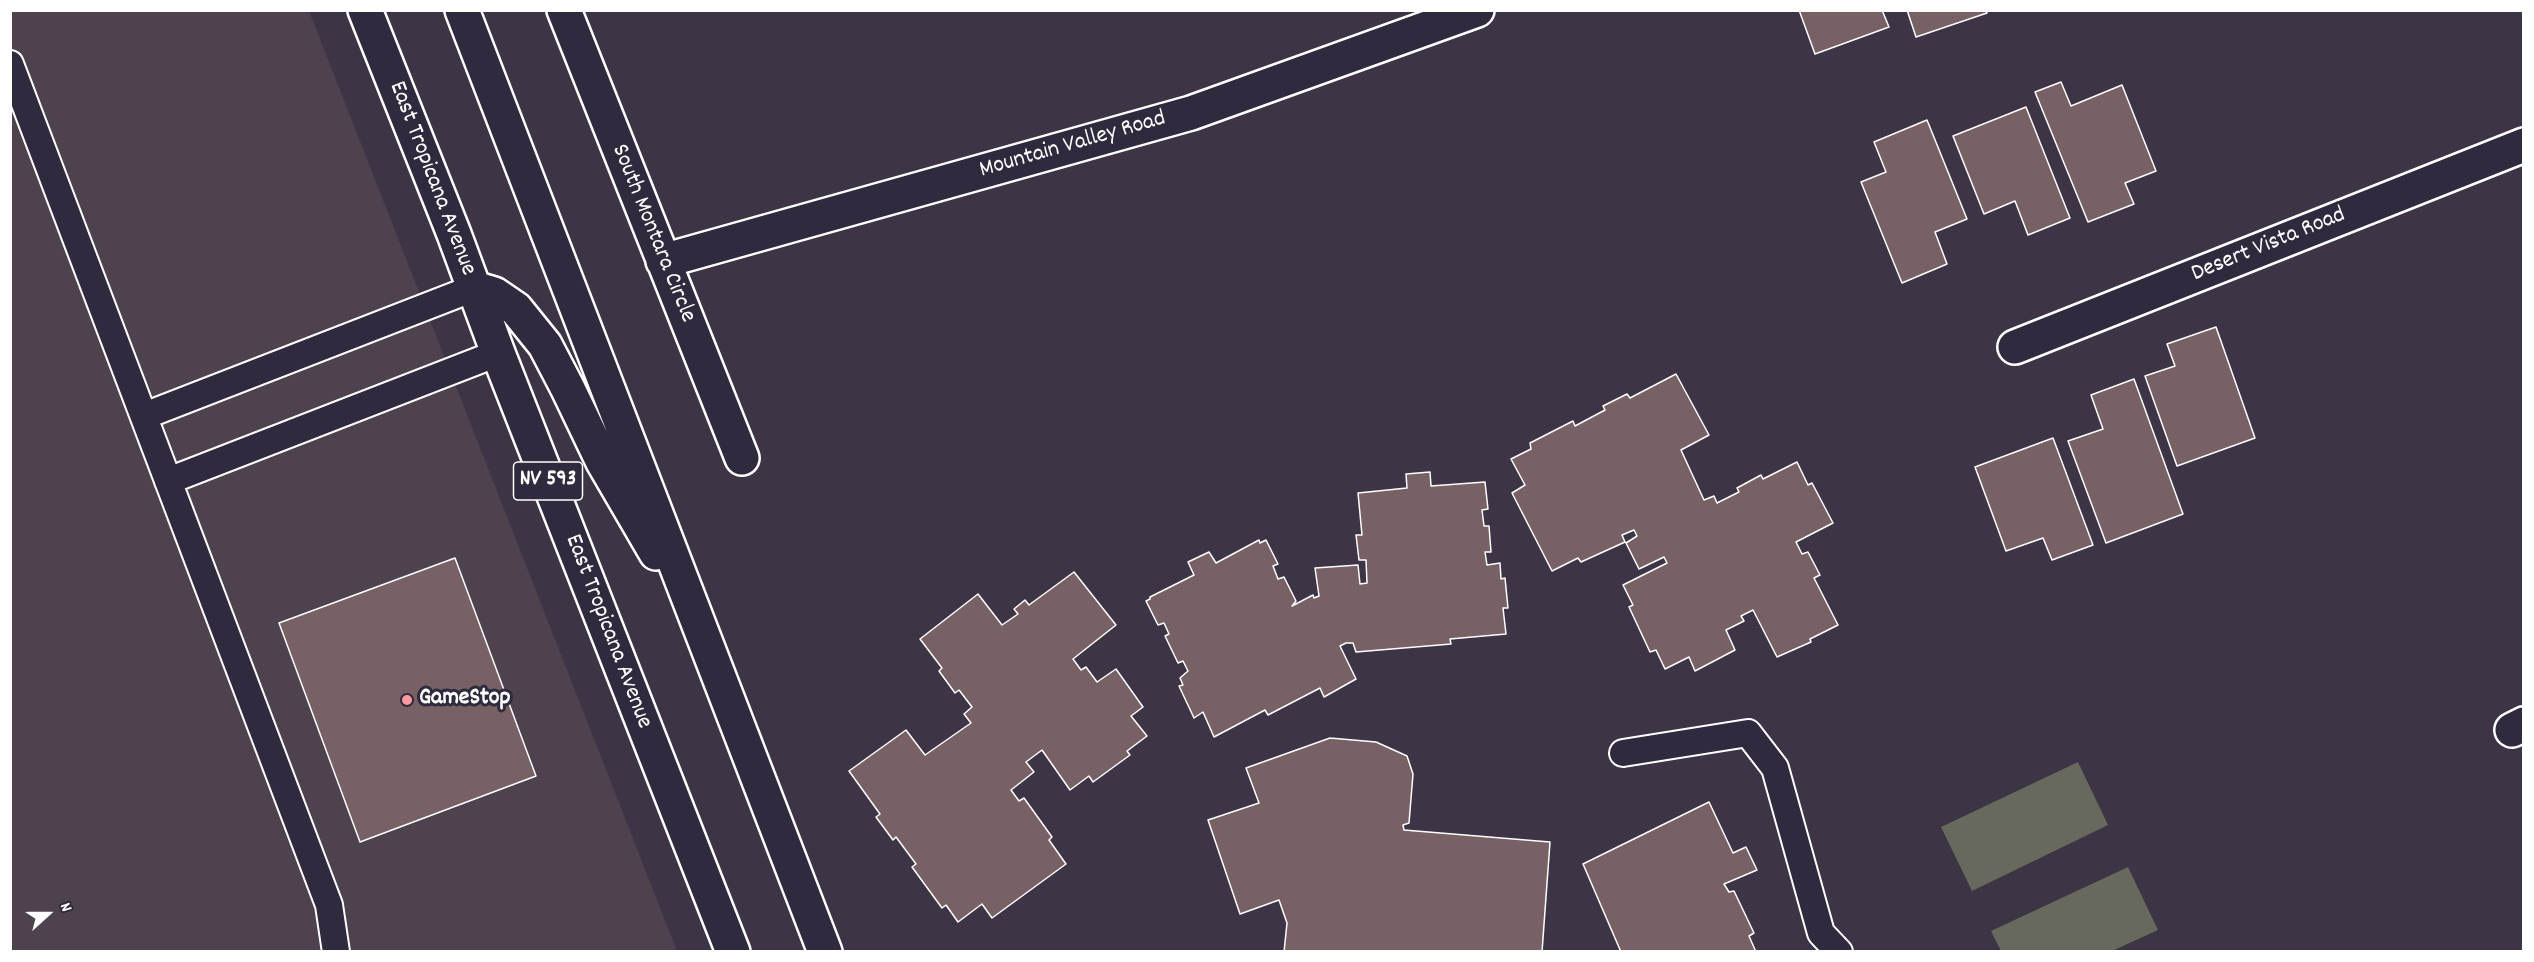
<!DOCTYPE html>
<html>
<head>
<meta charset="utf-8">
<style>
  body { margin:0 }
  #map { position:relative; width:2534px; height:962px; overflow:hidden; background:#3d3545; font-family:Dekko,sans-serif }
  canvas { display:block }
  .frame { position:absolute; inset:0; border:12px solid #fff; pointer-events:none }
  .north { position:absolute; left:18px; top:884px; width:60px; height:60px; -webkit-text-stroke:4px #2f2a3d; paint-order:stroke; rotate:69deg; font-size:16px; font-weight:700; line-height:24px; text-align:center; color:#fff }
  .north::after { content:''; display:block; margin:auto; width:21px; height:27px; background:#fff; clip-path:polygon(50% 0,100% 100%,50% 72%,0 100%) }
</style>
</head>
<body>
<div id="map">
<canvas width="2534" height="962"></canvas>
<div class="frame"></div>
<div class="north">N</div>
</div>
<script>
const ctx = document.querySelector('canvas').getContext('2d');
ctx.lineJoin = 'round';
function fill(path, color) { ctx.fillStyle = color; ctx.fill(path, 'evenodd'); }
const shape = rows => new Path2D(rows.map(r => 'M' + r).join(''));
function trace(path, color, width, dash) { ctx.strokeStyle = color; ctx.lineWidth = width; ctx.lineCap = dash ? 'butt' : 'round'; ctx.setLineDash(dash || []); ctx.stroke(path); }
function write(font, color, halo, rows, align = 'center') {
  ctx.font = font + ' Dekko,sans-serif'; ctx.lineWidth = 6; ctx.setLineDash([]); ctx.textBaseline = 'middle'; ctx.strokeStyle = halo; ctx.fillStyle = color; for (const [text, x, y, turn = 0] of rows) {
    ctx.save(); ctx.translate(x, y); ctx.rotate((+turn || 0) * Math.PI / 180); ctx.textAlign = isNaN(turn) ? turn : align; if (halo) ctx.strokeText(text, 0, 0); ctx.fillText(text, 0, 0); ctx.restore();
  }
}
fill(shape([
  [10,11,309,11,677,951,11,951]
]), '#4e424f');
fill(shape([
  [2078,762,2108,825,1972,891,1941,827],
  [2128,867,2158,930,2112,951,2001,951,1991,931]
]), '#66695b');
const building = shape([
  [1799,10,1882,10,1889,27,1815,54,1799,10],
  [1907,10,1986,10,1987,13,1916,37,1907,10],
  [2061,82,2071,106,2122,85,2156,171,2125,183,2134,204,2088,222,2035,92,2061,82],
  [2026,107,2070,218,2028,235,2015,201,1984,214,1953,136,2026,107],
  [1927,120,1967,219,1935,232,1947,264,1902,283,1861,182,1886,172,1874,142,1927,120],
  [2216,327,2255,438,2177,466,2145,376,2175,366,2167,344,2216,327],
  [1676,374,1709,435,1681,450,1704,500,1714,496,1717,503,1739,492,1737,488,1761,475,1763,479,1797,462,1808,485,1812,483,1833,523,1796,542,1802,554,1808,552,1820,575,1814,578,1838,625,1810,639,1811,642,1777,657,1753,610,1741,616,1744,621,1726,630,1735,650,1695,671,1689,657,1665,669,1656,650,1650,652,1629,607,1633,605,1623,585,1667,563,1664,557,1639,569,1626,543,1637,536,1634,530,1622,535,1625,542,1581,562,1578,558,1552,571,1512,493,1525,485,1511,459,1531,449,1530,443,1573,421,1575,426,1605,410,1603,406,1627,394,1630,398,1676,374],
  [2134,379,2183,514,2106,543,2068,441,2103,429,2091,395,2134,379],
  [2053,438,2093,545,2052,560,2043,538,2006,551,1975,467,2053,438],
  [1430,472,1431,486,1485,482,1488,509,1482,510,1484,526,1489,526,1491,552,1485,552,1487,565,1500,563,1501,579,1505,578,1508,608,1503,608,1506,634,1450,639,1451,644,1356,652,1353,643,1346,643,1340,646,1356,679,1324,697,1320,688,1268,715,1265,710,1214,737,1203,712,1194,718,1179,686,1183,685,1180,678,1188,671,1183,661,1178,663,1165,636,1169,634,1164,623,1158,625,1146,601,1150,599,1150,597,1194,575,1188,562,1209,552,1216,563,1259,540,1260,543,1266,540,1278,564,1273,566,1278,579,1284,577,1296,601,1292,606,1313,595,1314,598,1319,596,1315,568,1358,565,1360,584,1367,583,1366,560,1359,560,1356,535,1362,535,1358,493,1407,488,1406,474,1430,472],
  [455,558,536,776,360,842,279,623,455,558],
  [1074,572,1116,625,1073,659,1081,670,1086,667,1097,682,1116,669,1143,707,1131,716,1147,736,1127,751,1130,755,1093,782,1089,776,1070,790,1042,750,1026,762,1034,772,1011,790,1019,801,1024,798,1052,837,1049,840,1066,864,992,918,982,904,958,922,946,905,942,908,912,867,916,864,896,837,893,840,876,817,880,814,849,771,906,730,925,755,971,723,964,714,972,707,959,690,955,693,939,671,942,668,920,639,978,594,1002,625,1018,614,1014,609,1025,600,1029,605,1074,572],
  [1330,738,1376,742,1407,756,1413,774,1409,823,1403,825,1404,830,1550,842,1542,952,1284,952,1287,923,1279,900,1240,914,1208,820,1259,803,1246,768,1330,738],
  [1709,802,1733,853,1746,847,1757,870,1724,884,1729,892,1734,891,1754,933,1749,936,1756,952,1621,952,1583,864,1709,802]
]);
fill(building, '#776165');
trace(building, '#fff', 1.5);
const lane = shape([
  [10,64,329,905,336,952],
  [144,416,474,288],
  [168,481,498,353],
  [1623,753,1748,733,1775,768,1821,933,1839,952]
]);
const street = shape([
  [564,10,742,458],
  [663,261,1191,113,1477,10],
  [2015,347,2524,145],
  [2512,730,2524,724]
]);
const primary = shape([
  [365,10,454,234,498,353,733,952],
  [462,10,825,952],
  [474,288,494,294,516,309,545,345,568,389,603,462,656,553]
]);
trace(lane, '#fff', 30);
trace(street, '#fff', 38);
trace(primary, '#fff', 38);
trace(lane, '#2f2a3d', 26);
trace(street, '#2f2a3d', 33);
trace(primary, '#2f2a3d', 33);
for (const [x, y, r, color] of [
  [407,700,6,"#ff9aa2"]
]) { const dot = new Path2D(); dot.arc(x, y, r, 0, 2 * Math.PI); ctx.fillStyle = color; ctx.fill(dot); trace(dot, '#2f2a3d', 2); }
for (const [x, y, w] of [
  [548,481,69]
]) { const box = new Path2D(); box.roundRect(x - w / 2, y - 19, w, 38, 4.5); ctx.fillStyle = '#2f2a3d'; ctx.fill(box); trace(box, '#fff', 1.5); }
write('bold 22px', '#fff', null, [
  ["NV 593",548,481]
]);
write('24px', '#fff', '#2f2a3d', [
  ["Mountain Valley Road",1073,146,-16],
  ["East Tropicana Avenue",431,179,69],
  ["South Montara Circle",652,234,68],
  ["Desert Vista Road",2269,246,-22],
  ["East Tropicana Avenue",607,632,69]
]);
write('bold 24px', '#fff', '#2f2a3d', [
  ["GameStop",419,700]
], 'left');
</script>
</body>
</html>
